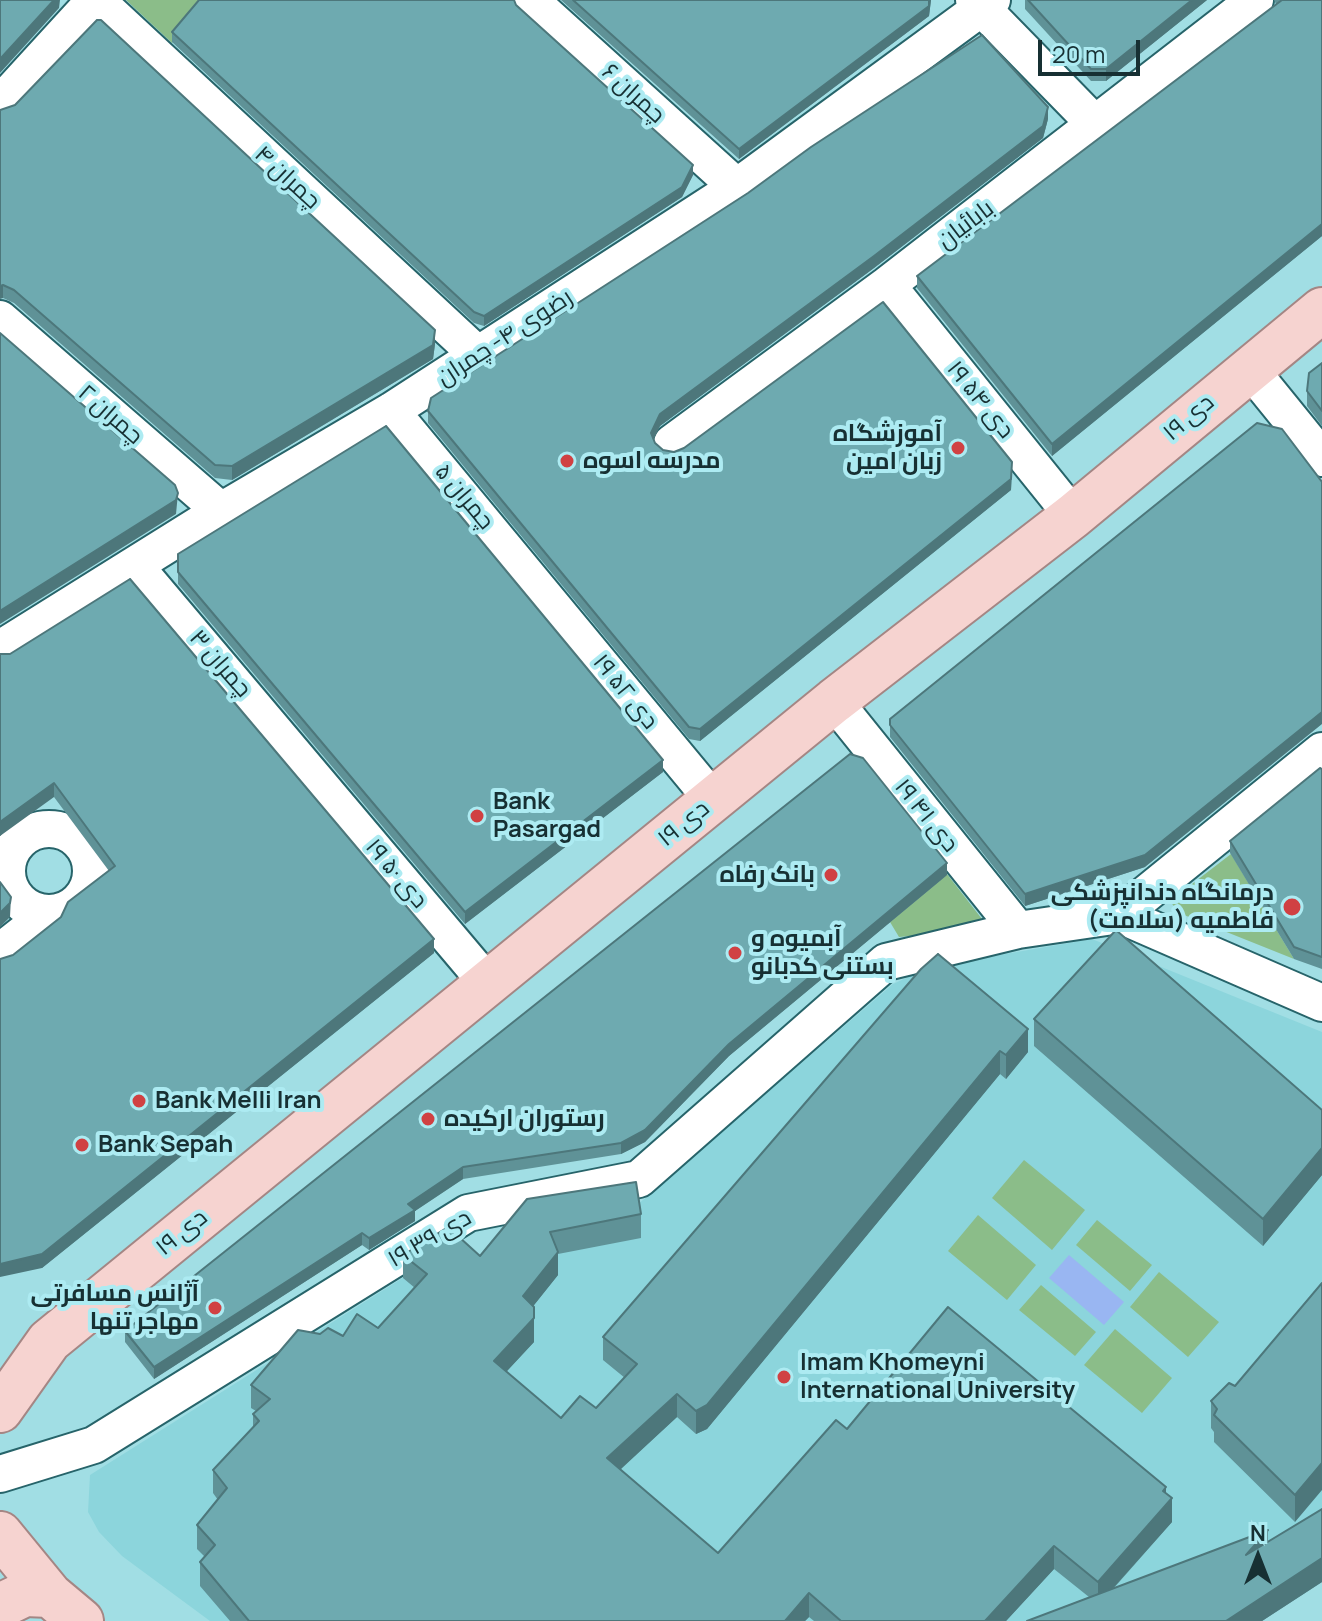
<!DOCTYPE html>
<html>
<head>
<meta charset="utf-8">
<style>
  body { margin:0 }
  #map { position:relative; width:1322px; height:1621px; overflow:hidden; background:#a1dee4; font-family:Manrope,sans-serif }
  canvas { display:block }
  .north { position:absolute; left:1218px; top:1517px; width:80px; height:80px; -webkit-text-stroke:6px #adebf2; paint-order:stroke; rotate:0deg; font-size:22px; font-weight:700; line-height:32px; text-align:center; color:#173033 }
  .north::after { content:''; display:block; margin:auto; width:28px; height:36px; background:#173033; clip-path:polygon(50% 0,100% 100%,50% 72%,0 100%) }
  .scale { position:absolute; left:1038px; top:40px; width:102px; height:36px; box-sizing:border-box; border:4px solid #173033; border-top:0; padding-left:10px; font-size:24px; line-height:28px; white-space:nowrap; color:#173033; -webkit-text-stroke:6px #adebf2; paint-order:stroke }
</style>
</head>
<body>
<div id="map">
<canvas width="1322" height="1621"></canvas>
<div class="north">N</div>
<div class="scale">20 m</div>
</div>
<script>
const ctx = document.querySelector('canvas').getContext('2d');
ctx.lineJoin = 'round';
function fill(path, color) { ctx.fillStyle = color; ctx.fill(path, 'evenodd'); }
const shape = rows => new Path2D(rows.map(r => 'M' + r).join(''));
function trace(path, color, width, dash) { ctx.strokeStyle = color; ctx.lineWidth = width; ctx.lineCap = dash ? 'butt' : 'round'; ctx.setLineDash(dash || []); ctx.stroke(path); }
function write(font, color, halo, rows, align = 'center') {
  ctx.font = font + ' Manrope,Cairo,sans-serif'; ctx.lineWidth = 8; ctx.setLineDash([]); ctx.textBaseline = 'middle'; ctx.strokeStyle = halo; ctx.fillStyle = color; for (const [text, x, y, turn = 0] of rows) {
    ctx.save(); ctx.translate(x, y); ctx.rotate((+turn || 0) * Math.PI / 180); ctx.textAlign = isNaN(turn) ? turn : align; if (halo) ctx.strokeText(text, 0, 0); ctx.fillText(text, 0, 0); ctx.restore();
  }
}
fill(shape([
  [1092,939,1322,1032,1322,1532,1088,1621,210,1621,122,1556,99,1532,88,1512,90,1475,447,1250,480,1279,636,1206,893,984,930,967]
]), '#8cd5dc');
fill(shape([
  [126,0,208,0,172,43],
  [1231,854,1294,959,1179,913,1170,901],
  [947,874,982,919,968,931,899,937,890,922],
  [1024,1160,1085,1210,1052,1250,992,1198],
  [978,1215,1036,1265,1007,1300,948,1251],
  [1097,1220,1152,1265,1130,1291,1076,1245],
  [1159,1272,1219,1322,1188,1357,1130,1307],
  [1041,1285,1096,1332,1075,1356,1019,1310],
  [1115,1329,1172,1378,1142,1413,1084,1365]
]), '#8bbd89');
fill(shape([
  [1069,1255,1124,1302,1104,1325,1049,1278]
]), '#99b6f2');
const minor = shape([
  [96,0,478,355],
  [530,0,737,187],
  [974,0,1097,126],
  [0,104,95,0],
  [887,285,1073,516],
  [0,319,221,511],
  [1249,368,1322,458],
  [391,411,713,800],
  [672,443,887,285,1255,0],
  [135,566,489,985],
  [0,649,221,511,391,411,737,187,992,0],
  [834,701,1018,930],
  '7 871a42 42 0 1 1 84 0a42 42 0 1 1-84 0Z',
  [1120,915,1322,751],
  [1120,915,1322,1003],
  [0,952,48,914],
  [0,1474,94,1445,468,1213,639,1179,886,962,1018,930,1120,915]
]);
const major = shape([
  [0,1410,49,1341,834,701,1073,516,1322,310],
  [0,1534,50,1595,81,1621],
  [0,1606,25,1594,50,1595]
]);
trace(minor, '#27646a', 40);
trace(major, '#a48684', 48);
trace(minor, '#fff', 36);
trace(major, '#f6d3d0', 44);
fill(shape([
  [561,0,931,0,929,16,739,159],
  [1025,0,1207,0,1106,81,1091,81,1025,9],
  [1274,0,1322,0,1322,236,1052,456,917,288,917,276,1276,4],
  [516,5,693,175,682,197,484,326,474,323,172,42,172,32],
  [0,110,435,344,433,359,232,480,215,478,14,303,3,298],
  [1048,119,1043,138,874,268,660,426,653,439,655,443,663,450,674,452,1012,474,1011,490,700,741,689,739,428,423,428,411,748,193],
  [1322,363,1322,426,1307,406,1307,391],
  [178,554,663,772,465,924,178,584],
  [0,654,434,953,42,1268,2,959,13,955,61,917,109,871,54,797],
  [890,719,1145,867,1025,906,890,737],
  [1322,769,1322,969,1294,959,1230,853,1230,841],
  [947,875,729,1056,645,1142,621,1154,463,1179,415,1211,415,1221,369,1250,362,1245,154,1379,125,1342,125,1331],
  [921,969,1028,1052,1006,1079,1000,1074,707,1429,696,1434,677,1417,620,1469,718,1553,847,1429,1166,1493,1172,1522,1113,1589,1268,1542,1322,1509,1322,1582,1262,1621,1027,1621,1089,1597,1054,1569,1006,1621,814,1621,809,1617,805,1621,230,1621,200,1586,200,1562,205,1557,197,1549,197,1525,218,1500,213,1493,213,1470,253,1428,253,1414,256,1411,251,1408,251,1385,320,1334,343,1336,378,1328,415,1288,403,1278,403,1255,480,1256,527,1199,641,1214,641,1238,558,1254,558,1275,533,1306,534,1342,506,1372,561,1418,596,1408,625,1378,603,1360,603,1337],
  [1034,1019,1322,1110,1322,1175,1263,1246,1034,1046],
  [1322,1283,1295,1522,1214,1442,1214,1432,1211,1428,1211,1401,1235,1386]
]), '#5f9297');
fill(shape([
  [54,0,60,0,59,8,0,73,0,59],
  [929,0,931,0,929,16,739,159,739,149],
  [1192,0,1207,0,1106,81,1106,69],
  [1048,107,1048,119,1043,138,874,268,660,426,651,445,651,433,660,414],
  [693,165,693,175,682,197,484,326,484,316],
  [1322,224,1322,236,1052,456,1052,444],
  [3,285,3,298,0,299,0,286],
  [435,330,435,344,433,359,232,480,232,466],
  [1012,462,1011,490,700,741,700,729],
  [178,493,176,514,0,624,0,611],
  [1322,712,1322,724,1145,867,1025,906,1025,894],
  [663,760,663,772,465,924,465,912],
  [54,783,54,797,0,836,0,822],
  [947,863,947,875,729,1056,645,1142,621,1154,621,1143,729,1044],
  [11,897,10,917,0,927,0,913],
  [434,939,434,953,42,1268,0,1277,0,1264],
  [1028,1029,1028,1052,1006,1079,1006,1055],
  [1000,1051,1000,1074,707,1429,696,1434,696,1411],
  [1322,1148,1322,1175,1263,1246,1263,1219],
  [463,1167,463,1179,415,1211,415,1221,369,1250,369,1238,408,1204],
  [362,1233,362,1245,154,1379,154,1367],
  [558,1252,558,1275,523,1319,523,1296],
  [534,1318,534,1342,494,1385,494,1361],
  [677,1394,677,1417,607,1482,607,1458],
  [1322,1463,1322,1490,1295,1522,1295,1495],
  [1166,1487,1166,1506,1172,1498,1172,1522,1098,1605,1098,1582],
  [1268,1530,1268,1553,1246,1555],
  [1054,1546,1054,1569,1006,1621,985,1621],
  [1322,1558,1322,1582,1262,1621,1226,1621],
  [809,1593,809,1617,805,1621,785,1621]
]), '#4d777b');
const building = shape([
  [0,0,54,0,0,59,0,0],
  [199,0,514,0,516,5,693,165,682,187,484,316,474,312,172,32,199,0],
  [573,0,929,0,929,6,739,149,573,0],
  [1028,0,1192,0,1106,69,1091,69,1028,0],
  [1282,0,1322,0,1322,224,1052,444,917,276,1282,0],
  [97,20,101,20,435,330,433,345,232,466,215,465,14,290,3,285,0,286,0,110,15,105,97,20],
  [982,35,1048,107,1043,126,874,256,660,414,651,433,655,443,663,450,674,452,684,448,883,302,1012,462,1011,479,700,729,689,727,428,411,431,398,748,193,811,147,982,35],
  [0,333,175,485,178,493,176,500,0,611,0,333],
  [1322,363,1322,411,1307,391,1309,373,1322,363],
  [1257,423,1282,429,1322,482,1322,712,1145,855,1025,894,890,725,890,719,1257,423],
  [386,426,663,760,465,912,178,572,178,554,386,426],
  [130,579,434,939,42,1254,0,1264,0,959,13,955,61,917,68,902,115,866,54,783,0,822,0,654,10,654,130,579],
  [850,754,863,758,947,863,729,1044,645,1130,621,1143,463,1167,408,1204,415,1210,369,1238,362,1233,154,1367,125,1331,850,754],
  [1320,768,1322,769,1322,957,1294,947,1230,841,1320,768],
  [0,882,11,897,10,903,0,913,0,882],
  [1116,930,1322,1110,1322,1148,1263,1219,1034,1019,1116,930],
  [938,954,1028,1029,1006,1055,1000,1051,707,1405,696,1411,677,1394,607,1458,718,1553,836,1420,847,1429,948,1307,1166,1487,1163,1491,1172,1498,1098,1582,1054,1546,985,1621,841,1621,809,1593,785,1621,249,1621,200,1562,215,1545,197,1525,227,1488,213,1470,259,1421,253,1414,270,1399,251,1385,298,1330,320,1334,328,1328,343,1336,357,1314,378,1328,427,1274,403,1255,448,1227,480,1256,527,1199,636,1182,641,1214,550,1232,558,1252,523,1296,534,1307,534,1318,494,1361,561,1418,580,1396,596,1408,637,1364,603,1337,921,969,938,954],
  [1322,1283,1322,1463,1295,1495,1214,1415,1217,1409,1211,1401,1229,1383,1235,1386,1322,1283],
  [1322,1509,1322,1558,1226,1621,1027,1621,1268,1530,1246,1555,1322,1509]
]);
fill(building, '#6eaab0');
trace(building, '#4d777b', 2);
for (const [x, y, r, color] of [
  [958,448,8,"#d04143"],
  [567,461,8,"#d04143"],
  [477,816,8,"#d04143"],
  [831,875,8,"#d04143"],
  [1292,907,10,"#d04143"],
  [735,953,8,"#d04143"],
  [139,1101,8,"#d04143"],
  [428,1119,8,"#d04143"],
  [82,1145,8,"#d04143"],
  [215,1308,8,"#d04143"],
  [784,1377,8,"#d04143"]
]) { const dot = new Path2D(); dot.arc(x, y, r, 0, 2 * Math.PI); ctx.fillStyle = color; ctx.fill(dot); trace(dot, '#adebf2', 3); }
write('24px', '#173033', '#adebf2', [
  ["چمران ۶",633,94,42],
  ["چمران ۴",287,178,43],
  ["بابائیان",966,225,-37],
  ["رضوی ۴- چمران",505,338,-33],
  ["۱۹ دی ۵۴",980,400,51],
  ["چمران ۲",110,415,41],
  ["۱۹ دی",1189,418,-40],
  ["چمران ۵",464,497,50],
  ["چمران ۳",220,664,49],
  ["۱۹ دی ۵۲",625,692,51],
  ["۱۹ دی ۴۱",926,816,51],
  ["۱۹ دی",684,824,-39],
  ["۱۹ دی ۵۰",396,874,50],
  ["۱۹ دی",182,1233,-39],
  ["۱۹ دی ۳۹",430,1239,-30]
]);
write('bold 24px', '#173033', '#adebf2', [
  ["آموزشگاه",942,434,"right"],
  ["زبان امین",942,462,"right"],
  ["مدرسه اسوه",583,461],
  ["Bank",493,802],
  ["Pasargad",493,830],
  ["بانک رفاه",815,875,"right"],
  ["درمانگاه دندانپزشکی",1274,893,"right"],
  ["فاطمیه (سلامت)",1274,921,"right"],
  ["آبمیوه و",751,939],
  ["بستنی کدبانو",751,967],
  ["Bank Melli Iran",155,1101],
  ["رستوران ارکیده",444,1119],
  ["Bank Sepah",98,1145],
  ["آژانس مسافرتی",199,1294,"right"],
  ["مهاجر تنها",199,1322,"right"],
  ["Imam Khomeyni",800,1363],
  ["International University",800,1391]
], 'left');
</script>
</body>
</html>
